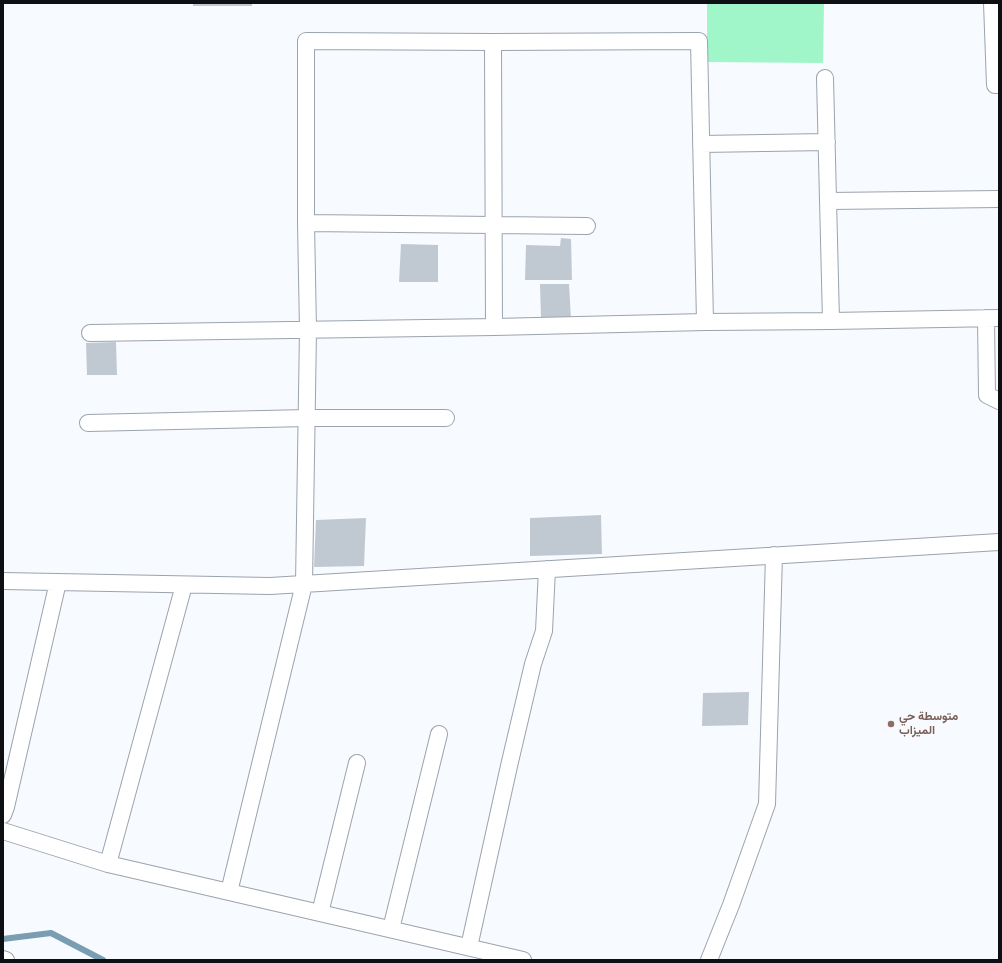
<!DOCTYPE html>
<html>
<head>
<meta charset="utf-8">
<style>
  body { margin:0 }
  #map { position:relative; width:1002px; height:963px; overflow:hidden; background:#f7fafe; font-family:Roboto,sans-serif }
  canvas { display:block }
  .frame { position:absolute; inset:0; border:4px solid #0d0f12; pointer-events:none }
</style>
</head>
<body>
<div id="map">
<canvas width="1002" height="963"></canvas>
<div class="frame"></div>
</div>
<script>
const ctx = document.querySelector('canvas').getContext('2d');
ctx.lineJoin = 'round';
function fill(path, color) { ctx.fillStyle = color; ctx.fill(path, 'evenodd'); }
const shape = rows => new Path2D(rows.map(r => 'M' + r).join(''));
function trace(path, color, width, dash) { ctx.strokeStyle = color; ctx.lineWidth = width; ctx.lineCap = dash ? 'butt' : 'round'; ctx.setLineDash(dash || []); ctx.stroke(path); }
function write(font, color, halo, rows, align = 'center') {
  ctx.font = font + ' Roboto,Vazirmatn,sans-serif'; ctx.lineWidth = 4; ctx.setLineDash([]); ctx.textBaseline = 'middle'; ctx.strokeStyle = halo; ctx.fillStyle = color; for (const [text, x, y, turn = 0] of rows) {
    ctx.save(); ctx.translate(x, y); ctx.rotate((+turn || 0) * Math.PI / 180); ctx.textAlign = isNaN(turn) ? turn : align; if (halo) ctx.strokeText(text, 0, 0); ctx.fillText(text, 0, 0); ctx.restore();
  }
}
fill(shape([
  [707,3,824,3,823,63,707,62]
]), '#a0f5c9');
trace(shape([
  [3,939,51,933,103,960]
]), '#7b9db1', 6);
fill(shape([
  [193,3,252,3,252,6,193,6],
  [561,238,571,239,572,280,525,280,526,245,560,246],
  [401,244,438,245,438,282,399,282],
  [540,284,569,284,571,319,541,317],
  [116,342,117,375,87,375,86,343],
  [601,515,602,554,530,556,530,518],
  [366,518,364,566,314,567,316,520],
  [749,692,748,725,702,726,703,693]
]), '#c0c9d2');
const minor = shape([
  [992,3,995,85,999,85],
  [493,42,494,327],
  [825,78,831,321],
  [701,144,827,142],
  [829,201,999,199],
  [306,223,587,226],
  [986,318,987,395,999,401],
  [90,333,494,327,705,322,831,321,999,318],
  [88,423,307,418,446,418],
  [3,581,270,586,999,542],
  [3,815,6,807,58,582],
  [3,831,108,864,523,960],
  [108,864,184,585],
  [229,892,304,584,308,330,306,223,306,41,493,42,699,41,705,322],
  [320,913,357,763],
  [391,929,439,734],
  [469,947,509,766,533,664,544,631,547,569],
  [3,959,6,960],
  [709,960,731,905,767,804,774,555]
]);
trace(minor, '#9ba3ac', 18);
trace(minor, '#fff', 16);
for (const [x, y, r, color] of [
  [891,724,4,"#8d6e63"]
]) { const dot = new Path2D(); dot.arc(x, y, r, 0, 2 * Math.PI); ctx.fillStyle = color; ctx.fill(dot); trace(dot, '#f7fafe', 1.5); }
write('bold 12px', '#785e54', '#f7fafe', [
  ["متوسطة حي",899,717],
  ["الميزاب",899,731]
], 'left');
</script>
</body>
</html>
